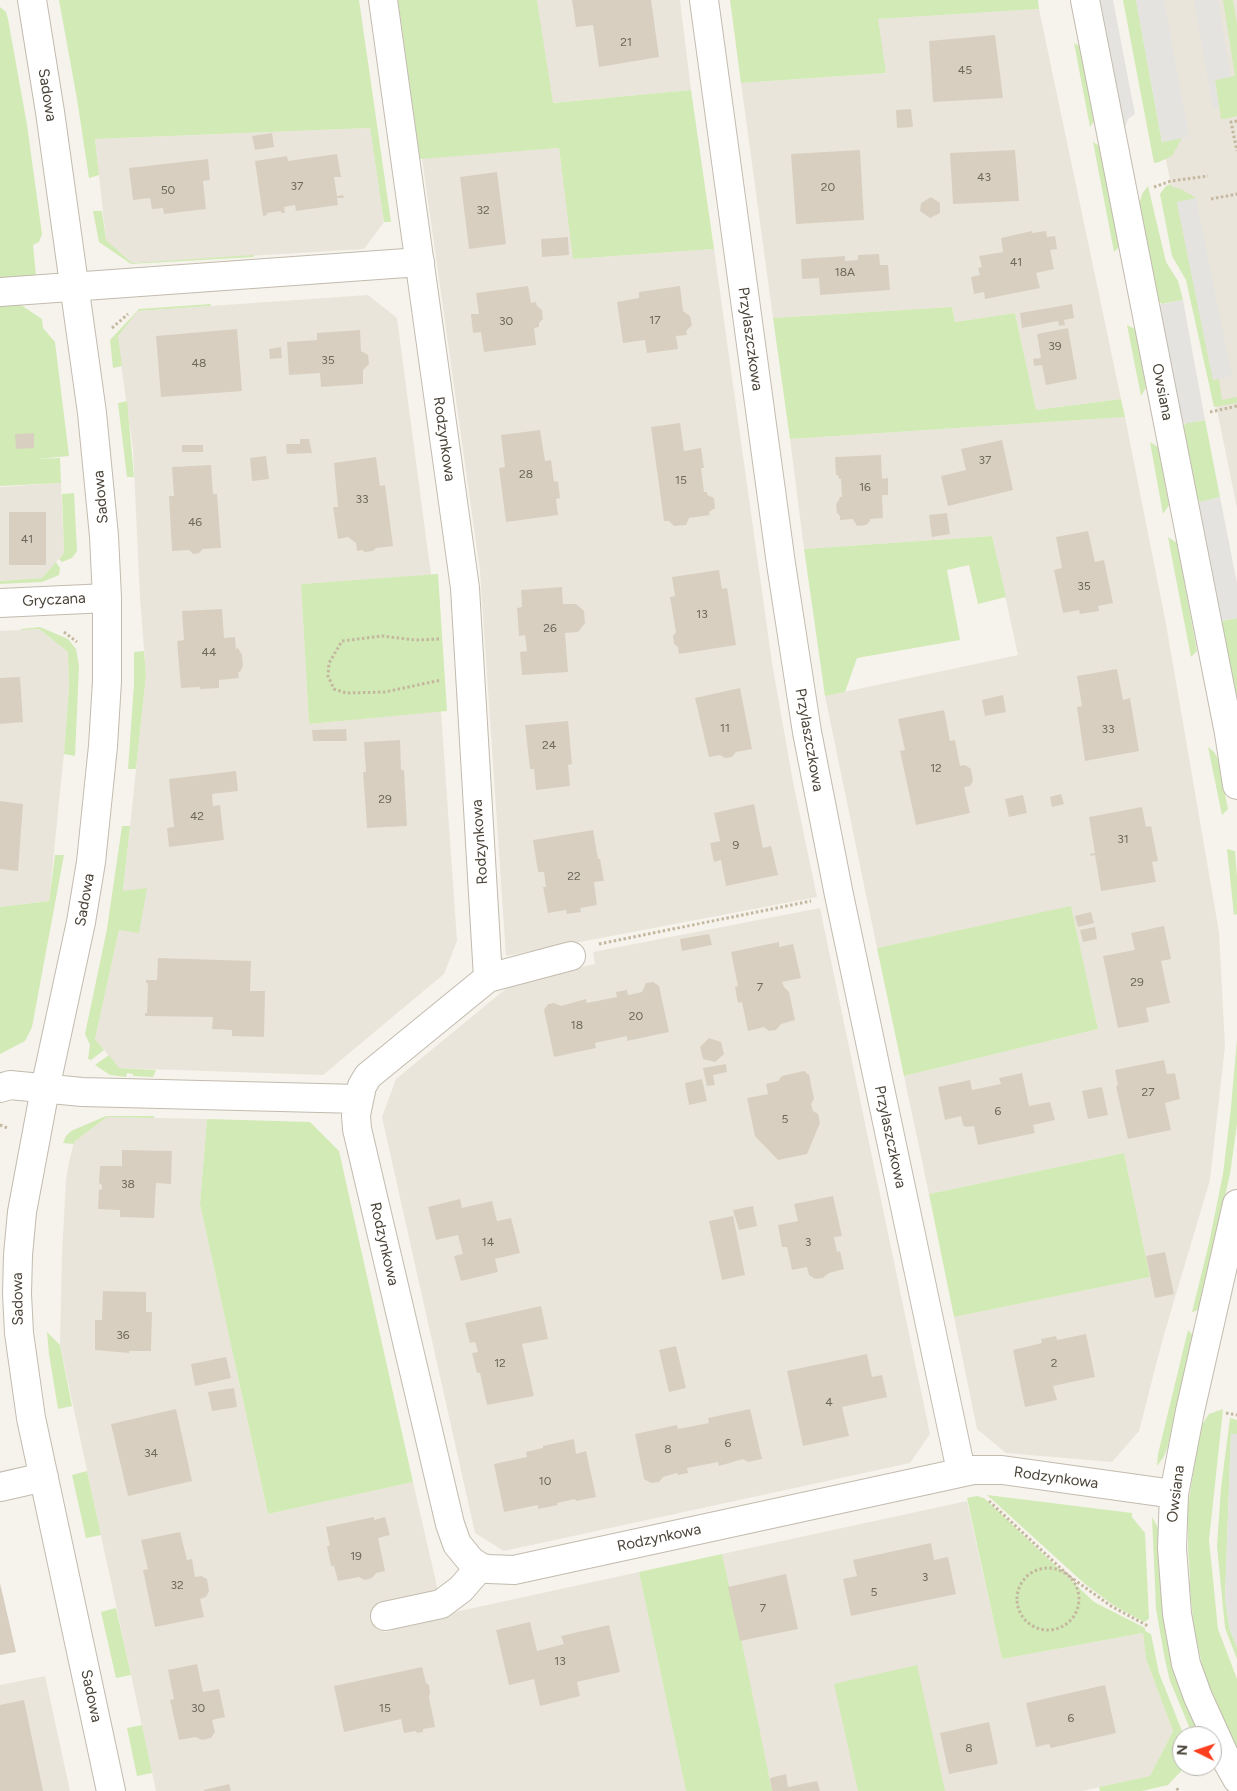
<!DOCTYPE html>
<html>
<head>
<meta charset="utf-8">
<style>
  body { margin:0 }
  #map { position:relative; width:1237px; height:1791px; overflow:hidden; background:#f6f3ec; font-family:Figtree,sans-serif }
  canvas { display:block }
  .north { position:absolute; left:1172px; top:1726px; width:50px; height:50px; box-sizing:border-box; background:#fff; border:1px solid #b7b4b0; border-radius:50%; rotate:274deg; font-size:14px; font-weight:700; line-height:20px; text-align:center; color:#4b4439 }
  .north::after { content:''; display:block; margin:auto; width:18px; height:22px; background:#fc3f1d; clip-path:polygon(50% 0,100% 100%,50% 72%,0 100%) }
</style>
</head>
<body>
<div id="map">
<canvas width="1237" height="1791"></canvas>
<div class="north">N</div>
</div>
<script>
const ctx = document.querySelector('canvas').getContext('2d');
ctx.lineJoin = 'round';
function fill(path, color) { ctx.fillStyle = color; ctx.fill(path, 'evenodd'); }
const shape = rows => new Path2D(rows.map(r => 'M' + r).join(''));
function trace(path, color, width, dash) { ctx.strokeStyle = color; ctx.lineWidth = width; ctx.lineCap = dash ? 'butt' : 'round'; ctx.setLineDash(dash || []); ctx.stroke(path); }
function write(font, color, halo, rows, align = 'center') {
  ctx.font = font + ' Figtree,sans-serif'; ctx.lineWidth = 4; ctx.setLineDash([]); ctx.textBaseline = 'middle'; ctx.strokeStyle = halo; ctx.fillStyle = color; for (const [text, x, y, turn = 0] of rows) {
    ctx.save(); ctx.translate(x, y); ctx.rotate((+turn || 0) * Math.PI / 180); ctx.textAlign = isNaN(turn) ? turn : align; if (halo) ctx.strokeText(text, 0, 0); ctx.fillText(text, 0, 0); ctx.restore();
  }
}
fill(shape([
  [537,0,680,0,691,90,552,103],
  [1136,0,1237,0,1237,508,1166,160],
  [1039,9,1121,399,1036,410,1015,313,955,322,952,307,773,318,741,83,886,73,877,19],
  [370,128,384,222,364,249,132,263,106,240,95,139],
  [559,148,574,259,714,249,772,663,793,782,817,897,506,956,480,571,422,158],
  [368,295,397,318,431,575,301,584,309,724,441,711,457,941,444,974,323,1075,119,1068,95,1039,119,930,146,675,140,597,133,449,117,336,138,311],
  [1125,417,1166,624,1219,932,1225,1046,1210,1180,1163,1338,1139,1431,1112,1462,1006,1453,977,1429,954,1317,1150,1277,1124,1153,929,1194,904,1076,1098,1029,1071,907,877,948,825,696,1018,655,992,536,804,549,790,439],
  [61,483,64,553,42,578,0,581,0,487],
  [39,629,68,652,69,688,65,743,49,901,0,907,0,631],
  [820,908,930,1434,910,1463,504,1551,475,1533,382,1117,396,1079,513,983,595,964,593,952],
  [107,1117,207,1119,200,1204,268,1514,413,1482,438,1591,379,1604,384,1632,391,1631,395,1625,639,1572,686,1791,156,1791,60,1345,62,1253,66,1180,69,1162,74,1142],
  [967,1501,1002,1659,1143,1633,1146,1659,1173,1731,1150,1776,1082,1791,772,1791,722,1554],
  [45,1676,70,1791,0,1791,0,1685]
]), '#eae5da');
fill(shape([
  [59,0,359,0,391,222,384,222,370,128,95,139,99,175,89,178,77,99],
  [398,0,537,0,553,103,691,90,714,249,573,259,559,148,420,159],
  [730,0,1038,0,1039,9,878,19,886,73,741,83],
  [1123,0,1136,0,1162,142,1182,138,1172,156,1159,162,1154,163],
  [1223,0,1233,0,1237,24,1237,116,1225,119,1221,119,1215,80,1235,76],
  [0,7,6,12,8,19,27,125,42,234,39,242,33,245,36,276,0,278],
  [1074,43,1081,47,1095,120,1090,127],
  [1093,142,1101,147,1120,246,1114,252],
  [1171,184,1172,187,1181,189,1196,198,1177,203,1213,380,1219,379,1222,400,1237,397,1237,403,1214,407,1186,280,1172,256,1160,194,1166,186],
  [1148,186,1166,262,1178,281,1183,300,1162,304,1158,301,1139,205,1142,194],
  [93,211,102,211,106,240,132,263,254,255,254,257,131,264,99,242],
  [211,304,210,306,138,311,118,336,122,366,113,368,110,340,139,309],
  [21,305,42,319,43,328,55,342,69,456,36,459,60,458,61,483,0,486,0,306],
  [952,307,955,322,1015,313,1036,410,1121,399,1125,417,790,439,773,318],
  [1127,325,1135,329,1146,388,1141,396],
  [127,401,134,477,127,477,118,403],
  [1205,420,1220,497,1201,502,1196,500,1183,426,1186,423],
  [1150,442,1158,447,1169,505,1163,514],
  [74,493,77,551,72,558,62,562,59,559,64,553,62,494],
  [992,536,1006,597,978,604,969,565,947,570,960,640,857,658,845,692,825,696,804,549],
  [1168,537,1177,543,1197,651,1191,657],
  [56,562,60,568,59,575,42,582,0,584,0,581,42,578],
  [438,574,447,711,309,724,301,584],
  [1237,618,1237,695,1235,695,1220,623,1221,621],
  [40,627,68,639,76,649,79,666,75,756,64,754,69,688,68,652,39,629,21,630,21,629],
  [144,651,146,675,136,769,128,769,134,684,134,652],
  [1208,747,1214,752,1218,759,1228,809,1222,815],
  [122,826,130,826,123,891,147,888,139,933,119,930,95,1039,104,1050,91,1060,88,1059,90,1045,85,1034,107,929],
  [1227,849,1235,851,1237,877,1237,914,1234,915],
  [55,855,64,855,32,1027,25,1041,0,1054,0,907,49,901],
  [1071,906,1098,1029,904,1076,877,948],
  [1237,1039,1237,1124,1230,1174,1200,1307,1196,1311,1192,1312,1209,1243,1223,1174,1231,1107],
  [109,1055,119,1068,156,1070,153,1077,133,1076,133,1074,127,1073,126,1077,110,1075,95,1065],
  [106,1116,154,1116,154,1118,107,1117,74,1142,74,1144,63,1143,66,1136,71,1131],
  [207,1119,310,1122,339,1151,413,1482,268,1514,200,1204],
  [1124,1153,1150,1277,954,1317,929,1194],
  [1188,1330,1193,1335,1190,1354,1167,1449,1163,1458,1157,1466,1158,1454],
  [47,1332,60,1345,72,1406,58,1409,49,1354],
  [1223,1409,1209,1540,1218,1629,1237,1679,1237,1749,1210,1690,1202,1665,1194,1628,1189,1580,1190,1578,1188,1548,1188,1506,1200,1428,1209,1414],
  [1230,1418,1237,1420,1237,1434,1231,1435,1225,1598,1230,1630,1237,1647,1237,1659,1225,1628,1217,1546,1221,1488],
  [87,1471,101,1535,86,1538,72,1475],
  [987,1495,1132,1513,1132,1517,1145,1533,1149,1619,1144,1622,1113,1605,1085,1584],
  [977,1496,984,1498,1094,1602,1145,1628,1145,1631,1151,1634,1159,1673,1184,1736,1182,1736,1182,1766,1186,1766,1168,1785,1142,1791,1100,1791,1099,1787,1150,1776,1173,1731,1146,1659,1143,1633,1002,1659,967,1498],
  [1152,1517,1158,1528,1160,1541,1174,1666,1181,1692,1200,1736,1193,1736,1170,1681,1165,1660,1156,1609],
  [722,1554,743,1648,772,1791,686,1791,639,1572],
  [116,1608,131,1675,116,1678,101,1612],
  [917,1665,945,1791,858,1791,834,1684],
  [142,1725,152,1773,137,1776,127,1728]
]), '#d2eab5');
fill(shape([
  [1100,0,1113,0,1135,114,1128,119,1125,128],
  [1136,0,1164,0,1189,137,1162,142],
  [1194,0,1218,0,1231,77,1215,80,1219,108,1213,109],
  [1196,198,1232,376,1213,380,1177,202],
  [1183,300,1205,420,1181,424,1158,305],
  [1220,497,1237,583,1237,618,1218,621,1196,503],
  [1231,1434,1237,1434,1237,1647,1230,1630,1225,1598]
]), '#e5e3e0');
fill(shape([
  [572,0,651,0,659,57,599,67,593,25,576,27],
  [995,35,1003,98,933,102,929,41],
  [911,109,913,127,897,128,896,110],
  [272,133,274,147,255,150,252,136],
  [860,150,864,220,796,224,791,154],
  [1015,150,1019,201,953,204,950,153],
  [337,154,341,177,334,177,337,196,343,195,344,198,337,198,338,205,296,211,295,205,284,207,285,213,281,213,281,211,267,213,267,215,263,216,255,161,287,156,288,161],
  [208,159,210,180,203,181,206,209,164,214,163,208,152,209,150,198,133,200,129,168],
  [497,172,506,244,469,249,460,177],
  [931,197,940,203,940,213,930,218,920,211,921,203],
  [1032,231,1032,233,1046,231,1047,237,1055,236,1057,249,1050,250,1054,269,1036,273,1040,288,985,299,984,292,974,294,971,277,980,275,978,268,982,267,979,256,1003,252,1001,238],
  [568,237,569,255,542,257,541,239],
  [879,254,880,265,888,265,890,290,820,295,819,278,802,279,801,259,845,256,845,261,858,260,858,255],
  [528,286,531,303,536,302,537,306,542,310,543,319,539,323,539,327,534,328,536,345,484,352,481,332,473,333,471,314,479,314,476,293],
  [680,286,683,311,690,316,692,325,686,331,687,335,676,336,678,349,647,353,645,340,623,343,617,302,639,298,639,292],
  [1072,304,1074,318,1064,320,1065,325,1059,326,1058,321,1022,328,1020,313],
  [1068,328,1077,379,1046,385,1042,365,1034,366,1033,359,1041,358,1037,334],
  [237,329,242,391,161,397,156,336],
  [360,330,361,351,368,355,369,364,363,370,363,384,321,387,320,373,289,375,287,342,317,340,317,333],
  [281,347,282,358,270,359,269,349],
  [680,423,684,451,701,448,704,468,701,468,704,492,707,492,707,495,714,498,715,508,709,512,710,515,689,518,686,525,674,526,669,521,664,521,651,427],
  [540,430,545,461,551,460,554,482,558,481,560,498,556,499,558,515,506,522,499,468,505,467,501,435],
  [34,433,34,448,16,449,15,434],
  [300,439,309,439,312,453,287,454,286,444,300,444],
  [1002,440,1013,490,948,506,941,476,966,470,961,449],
  [182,445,203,445,203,452,182,452],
  [881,455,882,479,888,478,888,495,882,495,883,518,870,519,870,521,866,525,857,526,853,519,840,520,840,516,837,513,836,504,839,500,840,497,842,497,841,479,839,479,838,475,836,475,835,457],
  [266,456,269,479,252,481,250,458],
  [376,457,380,486,385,485,393,546,376,548,373,551,365,552,362,550,357,551,356,543,348,537,338,539,333,507,338,507,334,463],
  [211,465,213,494,217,494,221,548,203,549,199,553,193,554,189,550,172,551,169,496,174,496,172,467],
  [9,512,46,512,46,565,9,565],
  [947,513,950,534,932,537,929,515],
  [1088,531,1095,562,1104,560,1113,603,1098,606,1099,611,1080,614,1079,610,1063,613,1054,570,1062,568,1056,537],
  [719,570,722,589,727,588,736,645,679,654,678,647,674,644,673,636,676,632,670,597,675,596,672,577],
  [562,587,563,604,576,604,584,611,585,623,578,632,565,633,568,672,522,675,520,652,527,651,525,635,519,636,517,608,522,607,521,590],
  [222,609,224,638,235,637,236,649,238,648,242,655,243,666,240,672,238,672,239,678,219,680,219,688,200,689,200,687,181,688,177,641,184,640,182,611],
  [1117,669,1123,700,1130,698,1139,751,1085,761,1077,707,1082,706,1077,676],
  [20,677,23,722,0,724,0,678],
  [740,688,752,749,736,752,732,757,725,758,720,755,709,757,695,698],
  [1003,695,1006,712,985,716,982,700],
  [944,710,950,741,955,740,960,766,965,765,971,769,973,781,970,786,964,787,970,813,916,825,900,751,905,750,898,719],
  [568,721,572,764,568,765,570,786,536,790,534,769,530,769,525,725],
  [346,729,347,741,313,741,312,730],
  [400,740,401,770,404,770,407,826,367,828,363,772,366,772,364,742],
  [236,771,238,791,212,794,213,806,220,805,224,840,169,847,167,828,174,827,169,779],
  [1061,794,1064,804,1052,807,1050,797],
  [1023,795,1027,813,1009,817,1005,799],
  [0,801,23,804,18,871,0,869],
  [754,804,763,848,771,846,778,875,726,886,721,860,714,862,710,843,720,841,714,813],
  [1142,807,1146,827,1151,826,1158,861,1152,862,1156,882,1101,891,1095,855,1091,856,1090,854,1095,853,1089,817],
  [593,830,598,859,600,859,604,881,594,882,597,905,580,908,581,912,567,914,566,910,548,913,543,887,546,887,544,872,538,872,533,840],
  [1091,912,1094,923,1078,927,1075,916],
  [1164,926,1171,959,1161,961,1170,1003,1146,1008,1149,1022,1118,1028,1103,956,1135,950,1131,933],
  [1095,927,1097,939,1083,942,1080,930],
  [709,934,712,945,682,951,680,939],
  [779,942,779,947,793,944,801,978,782,982,784,987,789,992,795,1020,781,1024,776,1030,769,1031,764,1027,748,1031,742,1002,738,1003,735,987,738,986,731,952],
  [158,958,251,961,250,991,265,991,264,1037,232,1036,232,1030,212,1029,213,1017,145,1016,145,1013,147,1013,148,983,146,983,146,980,157,980],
  [653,982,659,986,669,1032,627,1041,627,1036,595,1043,596,1048,554,1057,544,1010,548,1004,554,1003,561,1006,586,999,587,1003,617,997,616,992,627,990,628,995,642,992,646,983],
  [709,1038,721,1042,724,1054,715,1062,703,1059,700,1047],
  [1164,1060,1167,1074,1175,1073,1180,1099,1165,1103,1171,1130,1128,1139,1116,1086,1118,1085,1115,1070],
  [726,1064,727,1072,713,1075,715,1085,707,1086,703,1068],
  [804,1071,809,1075,814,1099,811,1104,813,1111,818,1114,820,1123,807,1154,778,1160,755,1136,747,1098,768,1094,766,1084,778,1081,782,1076],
  [1022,1073,1029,1106,1050,1102,1055,1120,1033,1125,1035,1133,978,1145,974,1126,966,1127,963,1125,961,1116,945,1120,938,1087,970,1080,972,1090,1001,1084,999,1078],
  [702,1079,707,1101,689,1105,685,1083],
  [1102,1087,1108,1115,1088,1119,1082,1091],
  [122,1150,172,1151,171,1184,156,1183,154,1218,120,1217,120,1210,98,1209,99,1190,102,1189,102,1185,99,1183,100,1166,122,1166],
  [833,1196,842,1236,834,1237,837,1252,840,1251,844,1269,829,1273,823,1278,815,1279,809,1275,807,1267,792,1270,787,1247,782,1247,778,1225,798,1221,794,1204],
  [460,1199,462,1208,492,1201,497,1221,511,1218,520,1253,495,1259,498,1272,461,1281,454,1256,463,1254,458,1235,436,1240,428,1207],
  [753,1206,757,1226,739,1230,733,1210],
  [733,1216,745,1275,722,1280,709,1221],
  [1165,1252,1174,1294,1155,1298,1146,1256],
  [103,1291,146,1292,146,1312,152,1312,151,1351,129,1351,129,1353,95,1350,95,1320,102,1320],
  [541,1306,548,1339,522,1344,534,1396,487,1405,480,1373,477,1373,472,1353,478,1352,475,1342,470,1343,465,1323],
  [1086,1334,1095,1377,1053,1386,1057,1400,1025,1407,1013,1350,1042,1343,1041,1339,1056,1336,1057,1340],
  [676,1346,686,1388,669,1392,659,1350],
  [867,1354,872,1377,882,1375,887,1397,842,1407,849,1436,803,1446,787,1371],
  [226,1357,231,1378,195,1386,191,1364],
  [234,1388,237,1407,212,1411,208,1392],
  [176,1409,192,1481,128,1496,111,1424],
  [750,1409,762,1459,748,1462,743,1459,719,1466,718,1462,687,1468,688,1473,678,1475,677,1473,663,1477,659,1482,651,1483,644,1479,635,1434,677,1425,678,1429,709,1423,708,1418],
  [574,1439,576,1454,586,1451,596,1497,576,1501,575,1499,557,1503,558,1505,538,1509,538,1505,504,1512,494,1464,527,1457,526,1452,543,1448,543,1446],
  [374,1517,374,1520,385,1517,390,1535,378,1538,385,1571,376,1573,372,1578,365,1580,359,1577,338,1581,334,1566,331,1566,327,1546,330,1546,326,1527],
  [180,1532,187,1560,192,1559,195,1577,201,1576,207,1579,209,1591,206,1597,200,1599,204,1617,155,1627,143,1570,148,1569,141,1540],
  [931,1543,934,1560,948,1557,956,1594,851,1616,843,1579,857,1576,853,1560],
  [786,1574,798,1629,740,1641,728,1587],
  [0,1583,16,1652,0,1655],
  [530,1622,537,1651,564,1644,561,1636,609,1625,620,1672,577,1682,580,1696,540,1706,534,1679,509,1685,496,1630],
  [197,1664,203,1692,219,1689,225,1717,212,1720,215,1732,211,1738,202,1740,196,1737,179,1740,170,1700,174,1699,168,1670],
  [422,1667,426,1683,429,1685,430,1693,429,1697,435,1727,423,1729,423,1732,417,1733,416,1731,404,1733,401,1719,344,1732,334,1686],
  [1105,1685,1116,1733,1051,1748,1049,1744,1036,1747,1026,1703],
  [24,1700,43,1791,0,1791,0,1705],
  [989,1722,998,1764,949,1774,940,1733],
  [786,1774,788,1787,817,1781,820,1791,772,1791,770,1778],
  [229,1784,231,1791,204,1791,204,1790]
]), '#d8cfc1');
const minor = shape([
  [32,0,50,112,92,413,104,536,107,598,107,681,103,746,91,862,81,922,45,1089,22,1212,18,1255,17,1294,19,1333,31,1418,111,1791],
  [383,0,465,588,488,978],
  [704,0,781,564,807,732,839,895,961,1471],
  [1085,0,1229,733,1237,785],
  [0,292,420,262],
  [0,603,107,598],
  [571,956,488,978,368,1076,362,1086,356,1115,357,1129,450,1524,457,1544,471,1561,480,1567,488,1569,514,1570,973,1470,1002,1470,1174,1494],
  [0,1088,10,1085,82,1092,359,1099],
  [1237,1204,1190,1411,1174,1494,1172,1548,1177,1614,1186,1664,1198,1697,1228,1763,1237,1779],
  [0,1487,44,1477],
  [385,1616,441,1604,461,1589,480,1567]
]);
trace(minor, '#c2bbae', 30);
trace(shape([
  [1237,121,1231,122,1237,151],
  [1154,187,1171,181,1208,176],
  [1211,199,1237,194],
  [112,328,128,314],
  [1210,412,1237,406],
  [64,632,77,642],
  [439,639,415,640,382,636,342,641,329,663,328,676,334,689,346,693,385,692,441,680],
  [599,944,811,901],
  [0,1125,7,1128],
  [1226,1413,1237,1415],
  [989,1501,1069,1576,1111,1606,1148,1626],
  '1017 1599a31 31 0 1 1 62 0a31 31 0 1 1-62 0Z',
  [1177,1788,1178,1791]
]), '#c4b79f', 3, [2.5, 2.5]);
trace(minor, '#fff', 28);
write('12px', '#6e675b', null, [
  ["21",626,42],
  ["45",965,70],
  ["43",984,177],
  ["37",297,186],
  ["20",828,187],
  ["50",168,190],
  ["32",483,210],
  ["41",1016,262],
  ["18A",845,272],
  ["17",655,320],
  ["30",506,321],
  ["39",1055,346],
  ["35",328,360],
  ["48",199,363],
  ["37",985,460],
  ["28",526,474],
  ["15",681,480],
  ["16",865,487],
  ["33",362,499],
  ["46",195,522],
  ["41",27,539],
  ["35",1084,586],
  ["13",702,614],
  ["26",550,628],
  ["44",209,652],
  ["11",725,728],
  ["33",1108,729],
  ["24",549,745],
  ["12",936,768],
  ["29",385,799],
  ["42",197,816],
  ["31",1123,839],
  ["9",736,845],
  ["22",574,876],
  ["29",1137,982],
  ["7",760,987],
  ["20",636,1016],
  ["18",577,1025],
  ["27",1148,1092],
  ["6",998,1111],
  ["5",785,1119],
  ["38",128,1184],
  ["14",488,1242],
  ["3",808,1242],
  ["36",123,1335],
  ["12",500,1363],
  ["2",1054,1363],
  ["4",829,1402],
  ["6",728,1443],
  ["8",668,1449],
  ["34",151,1453],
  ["10",545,1481],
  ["19",356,1556],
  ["3",925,1577],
  ["32",177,1585],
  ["5",874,1592],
  ["7",763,1608],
  ["13",560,1661],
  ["30",198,1708],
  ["15",385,1708],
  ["6",1071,1718],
  ["8",969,1748]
]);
write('15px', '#4b4439', '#fff', [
  ["Sadowa",47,95,81],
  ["Przylaszczkowa",750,339,82],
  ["Owsiana",1162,392,79],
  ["Rodzynkowa",444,439,82],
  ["Sadowa",101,497,-95],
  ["Gryczana",54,600,-3],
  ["Przylaszczkowa",809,740,80],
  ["Rodzynkowa",480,842,-94],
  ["Sadowa",85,900,-80],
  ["Przylaszczkowa",890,1137,78],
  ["Rodzynkowa",384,1244,77],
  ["Sadowa",18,1299,-91],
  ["Rodzynkowa",1056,1478,8],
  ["Owsiana",1176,1494,-83],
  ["Rodzynkowa",659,1538,-12],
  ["Sadowa",91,1696,78]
]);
</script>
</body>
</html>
